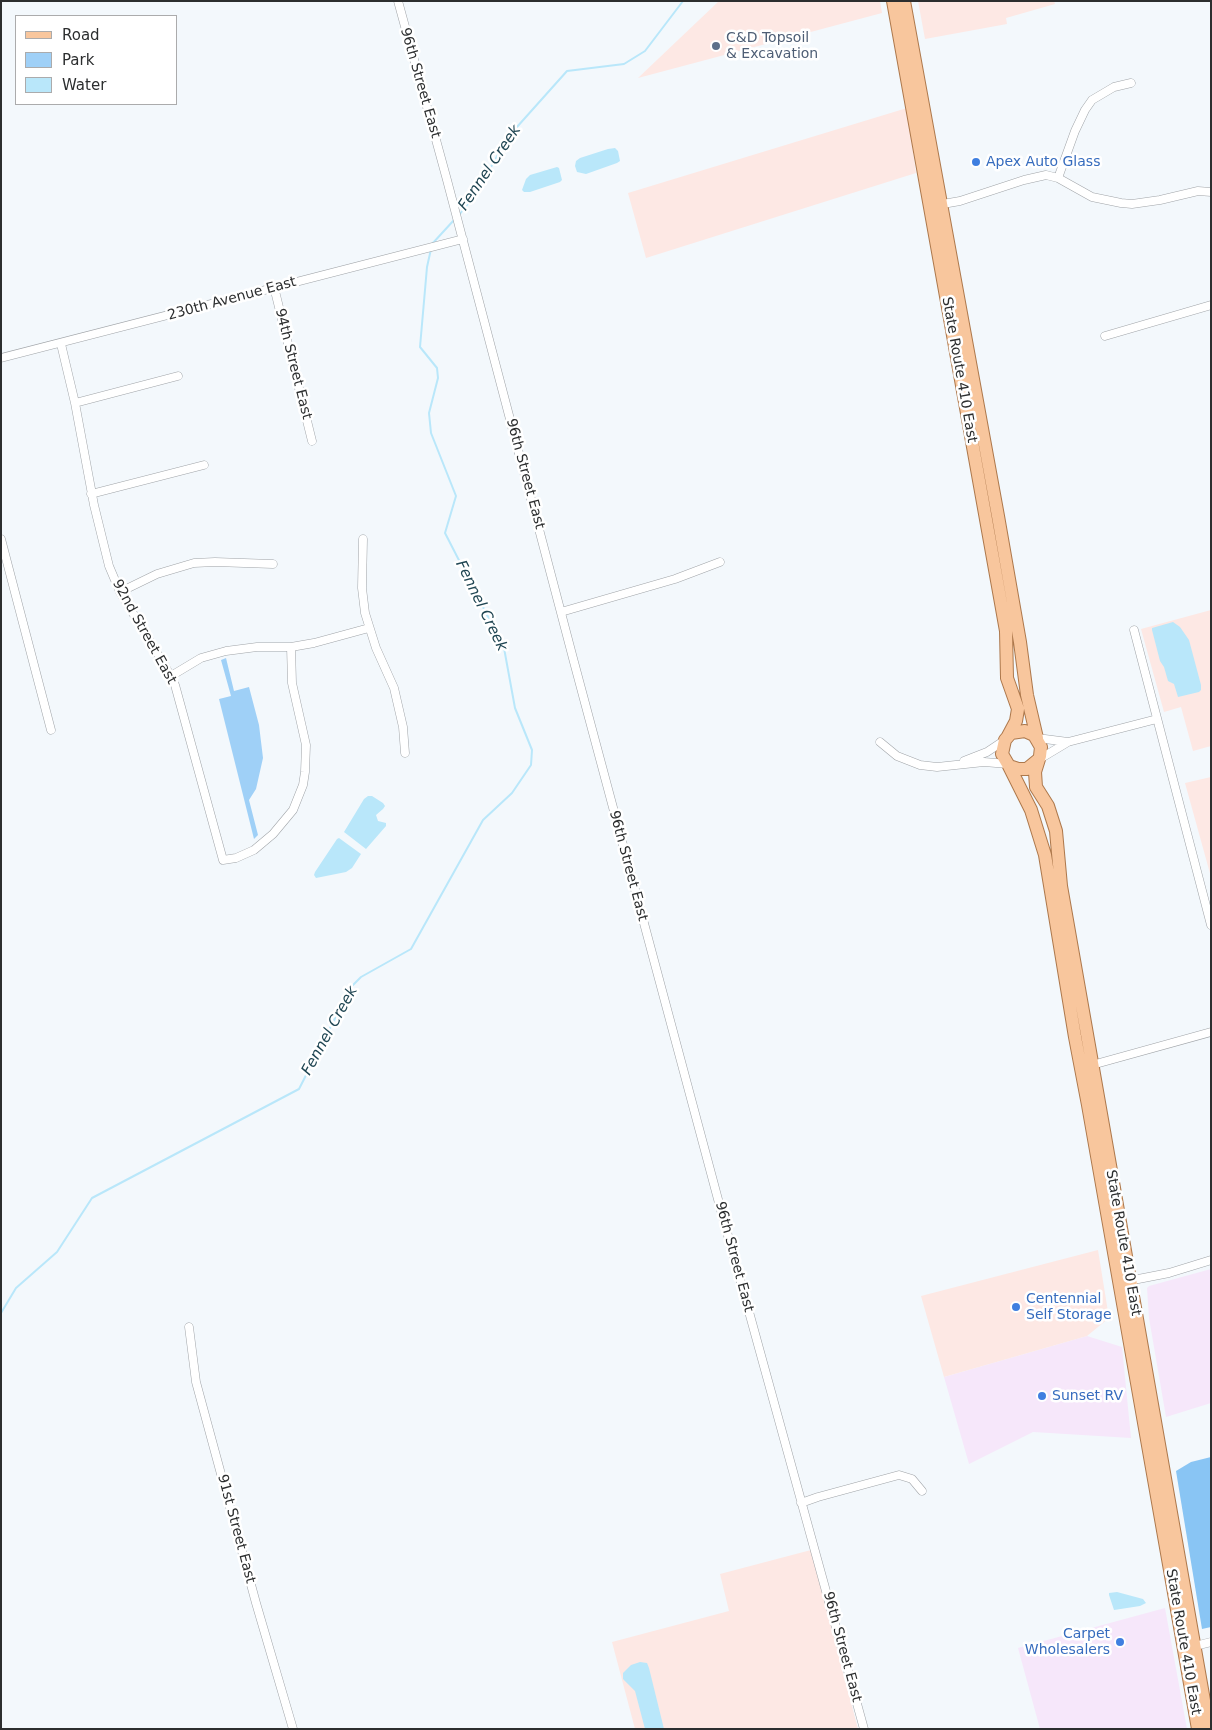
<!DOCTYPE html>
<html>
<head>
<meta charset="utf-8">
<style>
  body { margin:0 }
  #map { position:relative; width:1212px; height:1730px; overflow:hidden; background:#f3f8fc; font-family:"DejaVu Sans",sans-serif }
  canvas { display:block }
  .frame { position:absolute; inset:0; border:2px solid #2c2e2f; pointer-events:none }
  .legend { position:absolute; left:15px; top:15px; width:162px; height:90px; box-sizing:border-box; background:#fff; border:1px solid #ababac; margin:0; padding:6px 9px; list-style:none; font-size:15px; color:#2c2e2f }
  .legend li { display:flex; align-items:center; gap:10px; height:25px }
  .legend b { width:25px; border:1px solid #ababac }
</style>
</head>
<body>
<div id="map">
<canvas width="1212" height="1730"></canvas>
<div class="frame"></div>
<ul class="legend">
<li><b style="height:6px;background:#f8c69d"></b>Road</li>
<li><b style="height:14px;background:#9fd0f7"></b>Park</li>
<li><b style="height:14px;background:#b9e7fa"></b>Water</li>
</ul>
</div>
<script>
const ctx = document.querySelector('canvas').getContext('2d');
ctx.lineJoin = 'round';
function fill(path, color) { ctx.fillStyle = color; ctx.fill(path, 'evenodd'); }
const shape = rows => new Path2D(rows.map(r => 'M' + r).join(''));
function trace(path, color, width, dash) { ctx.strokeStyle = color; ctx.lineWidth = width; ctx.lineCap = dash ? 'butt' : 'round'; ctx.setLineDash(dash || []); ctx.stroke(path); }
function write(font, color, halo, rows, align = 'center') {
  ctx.font = font + ' "DejaVu Sans",sans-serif'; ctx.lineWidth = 5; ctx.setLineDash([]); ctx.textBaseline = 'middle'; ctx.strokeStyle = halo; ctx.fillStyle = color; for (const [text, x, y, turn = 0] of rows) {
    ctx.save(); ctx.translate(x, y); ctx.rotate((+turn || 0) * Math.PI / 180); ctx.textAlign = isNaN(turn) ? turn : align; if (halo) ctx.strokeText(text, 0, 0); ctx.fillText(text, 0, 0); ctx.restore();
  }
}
fill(shape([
  [1211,1269,1211,1403,1166,1417,1149,1318,1147,1288,1149,1286],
  [1087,1336,1122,1347,1131,1438,1033,1432,969,1464,944,1377],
  [1165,1608,1187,1729,1040,1729,1018,1648]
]), '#f6e7fa');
fill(shape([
  [719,1,880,1,882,13,638,78],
  [918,1,1054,1,1055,4,1006,18,1007,24,925,39],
  [907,108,916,173,646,258,628,193],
  [1211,610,1211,746,1193,751,1181,707,1164,712,1141,629],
  [1211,777,1211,877,1185,783],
  [1098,1250,1109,1318,1087,1336,944,1377,921,1296],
  [811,1550,858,1729,635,1729,612,1642,729,1611,720,1574]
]), '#fde8e4');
fill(shape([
  [226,658,234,691,249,687,259,725,263,758,256,789,249,800,258,835,254,839,219,699,231,696,221,660]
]), '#9fd0f7');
fill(shape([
  [1211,1457,1211,1627,1202,1629,1176,1471,1191,1462]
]), '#89c5f4');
fill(shape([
  [615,148,618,151,620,161,617,163,586,174,577,172,575,166,576,161,580,158,608,149],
  [557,167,559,168,562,180,560,182,530,192,524,192,522,190,526,179,530,175],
  [1173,622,1180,627,1189,640,1201,685,1201,690,1199,692,1178,697,1174,684,1168,681,1164,667,1160,661,1152,630,1152,628],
  [368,796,372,796,383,803,385,806,383,809,376,815,378,821,386,823,386,826,366,849,344,832,364,799],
  [339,838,361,854,352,868,346,872,316,878,314,875,315,872,337,839],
  [1117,1592,1143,1599,1146,1603,1140,1606,1114,1610,1109,1595,1109,1593],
  [640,1662,647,1663,649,1668,664,1729,645,1729,635,1691,623,1679,623,1673,631,1665]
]), '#b9e7fa');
trace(shape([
  [459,215,475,195,508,137,567,71,624,64,645,51,683,1],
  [432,244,454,220],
  [1,1313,16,1288,57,1252,92,1198,299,1089,351,987,361,977,411,949,483,820,512,793,531,765,532,750,515,708,504,648,445,533,456,496,431,433,429,413,438,378,437,368,420,347,427,267,431,249]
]), '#b9e7fa', 2);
const street = shape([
  [398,1,447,180,574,662,719,1203,864,1729],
  [1058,178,1075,131,1085,110,1092,100,1114,87,1131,83],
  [937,205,960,201,1024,180,1046,175,1058,178,1092,197,1121,203,1132,204,1160,200,1198,191,1211,192],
  [274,287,312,441],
  [1105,336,1211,305],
  [61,344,75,403,94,505,109,566,120,592,165,666,175,685,223,860,236,858,254,850,273,834,293,810,303,785,305,772,306,745,292,683,291,647],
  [1,358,463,239],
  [75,403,178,376],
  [91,494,204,465],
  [1,539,51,730],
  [363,539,362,588,365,613,376,648,394,688,403,727,405,753],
  [120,592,157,574,194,563,215,562,273,564],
  [561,612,675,579,720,562],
  [1134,630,1211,925],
  [171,676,201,658,226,651,257,647,291,647,314,643,369,628],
  [1037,738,1068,742,1038,760],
  [880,742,897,756,920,765,937,767,984,762,1008,764],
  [1068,742,1157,719],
  [964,761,987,752,1005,740],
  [1092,1065,1211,1032],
  [1128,1281,1169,1273,1211,1260],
  [189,1327,196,1382,256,1603,293,1729],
  [801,1503,818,1497,899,1475,912,1479,922,1491],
  [1195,1646,1211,1642]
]);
const primary = shape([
  [893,1,1001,603,1006,631,1007,678,1018,709,1016,721,1008,736],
  [904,1,998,516,1020,642,1027,695,1037,738],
  [1038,760,1027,769,1018,769,1009,766,1002,754,1005,740,1011,733,1025,731,1034,735,1041,747,1040,756,1035,772,1036,787,1048,806,1056,831,1061,886,1209,1729],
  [1008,764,1031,810,1045,855,1075,1037,1088,1105,1198,1729]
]);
trace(street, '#a0a4a8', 9);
trace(primary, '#ad784c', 14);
trace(street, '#fff', 8);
trace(primary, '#f8c69d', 12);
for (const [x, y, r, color] of [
  [716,46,5,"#5c6f8a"],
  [976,162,5,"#3f7fe0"],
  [1016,1307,5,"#3f7fe0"],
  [1042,1396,5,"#3f7fe0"],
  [1120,1642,5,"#3f7fe0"]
]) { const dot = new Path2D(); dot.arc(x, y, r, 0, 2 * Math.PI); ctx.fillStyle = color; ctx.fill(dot); trace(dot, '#fff', 2); }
write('14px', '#4e5e75', '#fff', [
  ["C&D Topsoil",726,38],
  ["& Excavation",726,54]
], 'left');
write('14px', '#2c2e2f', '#fff', [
  ["96th Street East",420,83,74],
  ["230th Avenue East",232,299,-15],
  ["94th Street East",293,364,76],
  ["State Route 410 East",959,370,80],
  ["96th Street East",525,474,75],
  ["92nd Street East",144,632,61],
  ["96th Street East",628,866,75],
  ["State Route 410 East",1123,1243,80],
  ["96th Street East",734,1257,75],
  ["91st Street East",236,1529,75],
  ["State Route 410 East",1183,1642,80],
  ["96th Street East",842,1647,75]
]);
write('14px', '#366cbe', '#fff', [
  ["Apex Auto Glass",986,162],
  ["Centennial",1026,1299],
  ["Self Storage",1026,1315],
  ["Sunset RV",1052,1396],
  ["Carpet",1110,1634,"right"],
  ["Wholesalers",1110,1650,"right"]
], 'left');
write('italic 15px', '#204653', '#fff', [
  ["Fennel Creek",490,168,-56],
  ["Fennel Creek",481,606,64],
  ["Fennel Creek",330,1031,-61]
]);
</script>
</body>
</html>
